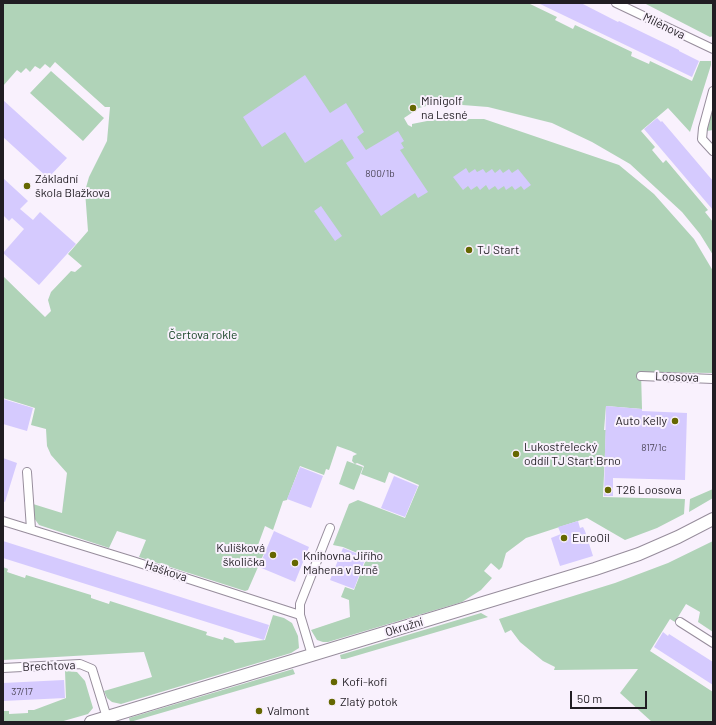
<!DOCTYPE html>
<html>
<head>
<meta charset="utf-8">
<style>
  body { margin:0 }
  #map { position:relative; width:716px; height:725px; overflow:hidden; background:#f9f1fd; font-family:Barlow,sans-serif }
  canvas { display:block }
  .frame { position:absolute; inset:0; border:4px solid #211d23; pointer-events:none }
  .scale { position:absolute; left:570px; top:691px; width:77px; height:18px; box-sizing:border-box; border:2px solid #211d23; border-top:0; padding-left:5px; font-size:12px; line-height:14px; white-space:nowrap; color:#211d23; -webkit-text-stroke:3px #f9f1fd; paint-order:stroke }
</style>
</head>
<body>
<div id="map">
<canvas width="716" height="725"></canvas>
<div class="frame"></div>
<div class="scale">50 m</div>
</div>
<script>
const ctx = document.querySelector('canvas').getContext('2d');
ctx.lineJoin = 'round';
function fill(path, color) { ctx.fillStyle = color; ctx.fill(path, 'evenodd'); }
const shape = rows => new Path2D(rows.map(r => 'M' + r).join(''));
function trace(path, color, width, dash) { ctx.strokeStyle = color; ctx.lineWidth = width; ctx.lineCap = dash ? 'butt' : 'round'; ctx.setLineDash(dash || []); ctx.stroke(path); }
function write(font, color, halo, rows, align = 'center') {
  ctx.font = font + ' Barlow,sans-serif'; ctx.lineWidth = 4; ctx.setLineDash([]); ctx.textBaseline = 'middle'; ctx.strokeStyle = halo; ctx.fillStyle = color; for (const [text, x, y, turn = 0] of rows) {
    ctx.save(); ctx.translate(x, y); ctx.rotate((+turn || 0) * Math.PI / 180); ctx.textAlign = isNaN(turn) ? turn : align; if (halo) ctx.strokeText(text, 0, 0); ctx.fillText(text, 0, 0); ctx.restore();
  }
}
fill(shape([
  [3,3,528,3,557,17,555,20,573,29,575,25,632,52,631,56,649,64,650,61,692,81,700,61,711,61,711,65,690,132,668,108,641,131,655,147,652,150,663,163,666,160,708,210,705,212,713,222,713,255,700,234,682,212,630,164,592,142,552,123,488,107,437,103,419,108,404,118,408,125,412,127,412,124,437,119,484,119,619,165,654,194,694,239,713,271,713,373,641,372,642,409,606,406,604,430,606,430,603,497,685,499,684,514,657,528,625,540,587,518,526,538,506,553,502,567,499,570,491,563,484,571,492,578,481,590,462,602,328,642,323,642,317,640,311,630,350,617,349,600,341,597,345,587,354,590,367,557,343,547,333,545,349,504,358,500,405,518,419,485,389,472,385,483,361,474,364,466,357,463,355,464,363,467,354,490,339,484,347,461,355,464,352,461,353,456,357,454,351,451,337,446,329,470,326,469,324,475,300,466,287,500,283,501,273,530,265,526,258,545,260,549,265,551,248,590,245,591,139,557,146,540,117,531,109,548,39,525,34,518,33,504,62,513,67,473,51,455,47,446,46,429,31,425,35,408,3,398,3,276,45,317,51,311,48,300,51,292,71,271,75,272,82,266,68,254,88,231,85,191,89,177,107,141,110,107,105,107,55,62,50,68,45,64,40,69,35,66,30,72,26,68,21,73,17,70,3,86],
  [644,3,713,3,713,36,710,37],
  [51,71,104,118,83,141,30,93],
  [713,109,713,130,707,131,708,124],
  [713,489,713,498,689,512,690,499],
  [713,541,713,632,698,622,700,612,686,604,675,622,670,619,650,651,713,692,713,722,652,722,620,693,638,669,554,670,555,667,543,661,520,642,511,630,505,633,499,619,615,583,668,563],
  [3,567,8,569,7,572,25,578,26,575,91,595,91,598,109,604,110,601,207,632,206,635,223,640,224,637,233,640,235,643,265,640,273,615,284,618,292,623,298,636,299,648,291,653,121,704,112,702,107,698,104,691,152,677,144,652,3,660],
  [481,613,488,617,345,659,341,659,340,655],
  [293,669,295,674,130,722,129,718],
  [65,671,77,672,85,681,93,708,88,714,60,722,3,722,3,711,9,711,9,714,28,713,28,710,34,710,66,698]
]), '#b0d3b8');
fill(shape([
  [538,3,581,3,618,22,619,21,679,50,679,51,699,61,692,77],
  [305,75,330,113,346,103,364,132,357,137,366,150,398,131,404,141,401,143,404,148,400,150,428,192,418,198,415,193,381,216,346,163,354,158,342,139,305,163,285,132,262,147,243,117],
  [3,100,67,158,48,178,3,137],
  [657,118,661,122,662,121,713,181,713,210,644,129],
  [466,168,469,173,475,169,477,172,483,169,486,173,492,169,495,173,500,169,503,173,509,169,512,173,518,169,531,185,524,190,521,186,515,190,512,186,506,190,504,186,498,190,495,186,489,190,486,185,480,190,477,186,471,190,468,186,463,190,453,177],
  [3,178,28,201,20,209,33,220,40,212,76,244,39,285,3,253,24,229,12,218,9,221,3,215],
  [321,206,342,236,335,241,314,211],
  [3,399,33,408,27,431,3,424],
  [606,406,642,409,642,411,687,413,685,480,613,478,613,496,604,496],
  [3,458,17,463,5,502,3,501],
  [300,467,323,476,311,508,287,499],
  [394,476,418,486,405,517,381,508],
  [578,521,580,528,583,527,585,531,593,556,560,566,551,538,561,534,558,527],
  [274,531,309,547,295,582,259,567],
  [3,541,269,625,264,640,3,558],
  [343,548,366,557,354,589,330,580],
  [663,632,668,636,669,634,713,662,713,685,654,647],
  [64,680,65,698,3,701,3,683]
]), '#d5cafe');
const street = shape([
  [616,3,713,49],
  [713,91,703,128,702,139,713,151],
  [641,376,713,379],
  [27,472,31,529],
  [3,521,133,561,300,615],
  [680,622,713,643],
  [312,655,300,615,300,604,330,528],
  [3,668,80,664,92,669,108,721]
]);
const secondary = shape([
  [91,722,595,569,639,554,678,537,713,519]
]);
trace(street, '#978d9c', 10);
trace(secondary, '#978d9c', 14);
trace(street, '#fff', 8);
trace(secondary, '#fff', 12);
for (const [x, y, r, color] of [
  [413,108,4,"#656701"],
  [27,186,4,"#656701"],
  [469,250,4,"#656701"],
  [675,421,4,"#656701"],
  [516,454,4,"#656701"],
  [608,490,4,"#656701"],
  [564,538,4,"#656701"],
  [273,555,4,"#656701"],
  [295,563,4,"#656701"],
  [334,682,4,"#656701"],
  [332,702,4,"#656701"],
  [259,711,4,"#656701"]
]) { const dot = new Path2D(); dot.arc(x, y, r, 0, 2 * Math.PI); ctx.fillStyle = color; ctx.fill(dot); trace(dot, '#f9f1fd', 1.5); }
write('10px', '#4e485a', null, [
  ["800/1b",380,174],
  ["817/1c",654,448],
  ["37/17",22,692]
]);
write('12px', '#211d23', '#f9f1fd', [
  ["Milénova",664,26,26],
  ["Loosova",677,377,2],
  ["Haškova",166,571,18],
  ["Okružní",404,627,-17],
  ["Brechtova",49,666,-2]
]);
write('12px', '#211d23', '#f9f1fd', [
  ["Minigolf",421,101],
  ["na Lesné",421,115],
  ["Základní",35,179],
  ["škola Blažkova",35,193],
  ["TJ Start",477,250],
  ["Auto Kelly",667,421,"right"],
  ["Lukostřelecký",524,447],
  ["oddíl TJ Start Brno",524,461],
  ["T26 Loosova",616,490],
  ["EuroOil",572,538],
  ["Kulíšková",265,548,"right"],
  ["školička",265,562,"right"],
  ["Knihovna Jiřího",303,556],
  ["Mahena v Brně",303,570],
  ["Kofi-kofi",342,682],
  ["Zlatý potok",340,702],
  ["Valmont",267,711]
], 'left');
write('12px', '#154224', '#f9f1fd', [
  ["Čertova rokle",203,335]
]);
</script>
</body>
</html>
